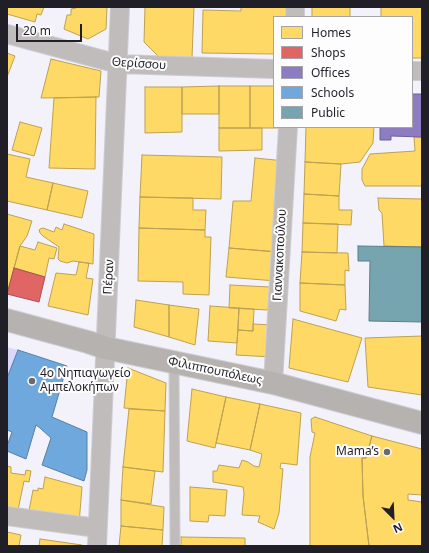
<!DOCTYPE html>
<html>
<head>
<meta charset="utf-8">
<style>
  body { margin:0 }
  #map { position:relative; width:429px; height:553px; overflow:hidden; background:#f3f2fa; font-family:"Noto Sans",sans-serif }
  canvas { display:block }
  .frame { position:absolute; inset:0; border:8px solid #201f28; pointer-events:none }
  .legend { position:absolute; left:273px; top:16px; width:140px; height:112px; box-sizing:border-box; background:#fdfdfd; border:1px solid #a5a4a8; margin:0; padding:5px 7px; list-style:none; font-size:12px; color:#201f28 }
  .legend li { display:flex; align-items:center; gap:8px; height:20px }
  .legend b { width:20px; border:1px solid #a5a4a8 }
  .north { position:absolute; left:373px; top:497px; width:40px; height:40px; -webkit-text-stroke:3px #fdfdfd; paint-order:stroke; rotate:156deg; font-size:11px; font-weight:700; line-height:16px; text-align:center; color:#201f28 }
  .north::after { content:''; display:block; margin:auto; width:14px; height:18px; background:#201f28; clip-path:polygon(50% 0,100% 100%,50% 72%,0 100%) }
  .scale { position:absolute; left:16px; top:24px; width:66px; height:18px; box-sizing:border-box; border:2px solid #201f28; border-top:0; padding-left:5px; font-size:12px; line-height:14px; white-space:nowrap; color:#201f28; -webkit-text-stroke:3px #fdfdfd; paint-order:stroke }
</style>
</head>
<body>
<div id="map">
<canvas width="429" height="553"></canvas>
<div class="frame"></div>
<ul class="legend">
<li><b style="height:11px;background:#ffd966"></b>Homes</li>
<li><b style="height:11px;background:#e06666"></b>Shops</li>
<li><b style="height:11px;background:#8e7cc3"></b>Offices</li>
<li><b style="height:11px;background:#6fa8dc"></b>Schools</li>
<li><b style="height:11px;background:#76a5af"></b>Public</li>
</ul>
<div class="north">N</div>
<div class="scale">20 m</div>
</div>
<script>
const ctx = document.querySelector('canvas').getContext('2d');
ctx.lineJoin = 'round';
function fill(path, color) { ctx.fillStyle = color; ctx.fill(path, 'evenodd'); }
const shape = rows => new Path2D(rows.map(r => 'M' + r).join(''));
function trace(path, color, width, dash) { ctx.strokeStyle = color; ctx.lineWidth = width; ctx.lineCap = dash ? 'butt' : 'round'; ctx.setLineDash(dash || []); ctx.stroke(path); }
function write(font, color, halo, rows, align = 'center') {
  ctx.font = font + ' "Noto Sans",sans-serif'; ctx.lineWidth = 4; ctx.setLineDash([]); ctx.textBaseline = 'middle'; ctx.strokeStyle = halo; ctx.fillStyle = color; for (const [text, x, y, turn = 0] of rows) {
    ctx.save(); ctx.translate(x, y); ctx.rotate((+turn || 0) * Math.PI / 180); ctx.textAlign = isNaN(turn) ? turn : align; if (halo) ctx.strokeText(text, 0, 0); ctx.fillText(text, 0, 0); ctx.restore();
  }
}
fill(shape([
  [7,347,18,350,7,378]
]), '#dcd7fb');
const homes = shape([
  [7,7,44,7,41,15,37,14,35,22,7,14,7,7],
  [76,7,107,7,106,29,88,39,64,29,67,15,71,15,71,9,76,8,76,7],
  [145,7,194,7,192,58,159,57,144,42,145,7],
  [241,7,291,7,290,17,274,17,274,54,202,53,203,10,241,11,241,7],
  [312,7,350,7,350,17,312,17,312,7],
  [381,7,422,7,422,58,412,58,412,17,381,17,381,7],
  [7,53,15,56,7,77,7,53],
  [51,59,101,71,99,97,41,98,51,59],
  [219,86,219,114,182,114,182,87,219,86],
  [219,86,250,86,250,128,219,128,219,86],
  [250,86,274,86,274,127,286,128,250,128,250,86],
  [145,87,182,87,182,132,145,133,145,87],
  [96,97,95,169,49,168,54,98,96,97],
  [20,122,42,128,34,156,12,150,20,122],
  [306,127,374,127,373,143,360,162,341,164,305,162,306,127],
  [219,128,262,128,262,150,219,151,219,128],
  [414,137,422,137,422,186,365,186,362,180,362,169,370,154,415,151,414,137],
  [7,154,30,159,26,177,53,183,47,210,7,201,7,154],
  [142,155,222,157,221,199,140,197,142,155],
  [255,158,285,161,278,252,229,248,233,201,251,201,255,158],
  [305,162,341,164,339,196,304,194,305,162],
  [53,183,88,191,82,218,47,210,53,183],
  [304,194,339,196,339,210,352,210,351,225,303,223,304,194],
  [140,197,193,198,193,210,206,210,205,230,139,228,140,197],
  [378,198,422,199,422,247,384,246,382,213,379,210,378,198],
  [7,214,32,221,27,236,20,246,7,294,7,214],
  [303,223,338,224,337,253,302,252,303,223],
  [64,224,94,234,93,264,73,261,67,263,60,261,58,259,59,247,43,236,40,233,39,230,40,229,43,228,54,232,56,227,62,230,64,224],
  [139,228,205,230,205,237,211,237,209,295,183,294,183,282,138,281,139,228],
  [38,242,57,248,54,259,49,258,45,277,14,268,20,246,35,250,38,242],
  [229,248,278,252,276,281,226,277,229,248],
  [302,252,348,253,349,271,345,270,345,285,300,283,302,252],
  [79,262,89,263,86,278,93,279,88,315,48,306,56,273,76,275,79,262],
  [300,283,345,285,346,310,340,309,336,321,300,311,300,283],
  [230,285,270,287,268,310,229,308,230,285],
  [136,300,169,305,169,337,134,327,136,300],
  [169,305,199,309,195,345,169,337,169,305],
  [210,306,239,308,237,343,208,341,210,306],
  [239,308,254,309,253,331,238,330,239,308],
  [293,319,362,338,348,382,289,368,293,319],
  [253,324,274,325,272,357,236,355,238,330,253,331,253,324],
  [422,336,422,395,368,387,365,338,422,336],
  [128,368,166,383,165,411,124,408,128,368],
  [192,389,226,397,215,448,187,441,192,389],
  [226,397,260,404,250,450,216,443,226,397],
  [260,404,301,413,297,465,281,463,280,468,283,469,279,513,274,529,258,522,260,516,242,515,244,493,243,487,213,482,213,471,217,471,219,465,239,468,242,460,248,462,254,466,259,467,262,454,250,450,260,404],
  [129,409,165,411,163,472,123,467,129,409],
  [315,417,372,436,366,458,362,458,363,496,369,546,310,546,310,457,315,433,312,432,311,419,315,417],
  [372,436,422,449,422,495,408,494,408,500,422,502,422,546,369,546,363,496,362,458,366,458,372,436],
  [7,466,11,467,11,473,25,475,26,470,31,471,29,482,24,481,17,515,7,513,7,466],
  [123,467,155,471,151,504,121,500,123,467],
  [45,477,82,487,79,524,28,516,33,490,38,491,38,488,43,489,45,477],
  [190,487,227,490,225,516,209,515,208,522,190,521,190,487],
  [121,500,164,507,163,530,121,526,121,500],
  [121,526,163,530,162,546,119,546,121,526],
  [7,532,21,535,19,546,7,546,7,532],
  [181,537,245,538,245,546,181,546,181,537],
  [40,539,82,545,82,546,39,546,40,539]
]);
fill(homes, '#ffd966');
trace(homes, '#bca153', 1);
const shops = shape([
  [14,268,45,277,39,302,7,294,14,268]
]);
fill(shops, '#e06666');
trace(shops, '#a65153', 1);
const offices = shape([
  [412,94,422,94,422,137,391,136,391,140,380,140,380,127,412,127,412,94]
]);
fill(offices, '#8e7cc3');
trace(offices, '#6d6094', 1);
const schools = shape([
  [18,350,67,366,52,417,87,432,87,470,84,481,42,465,51,438,40,428,36,425,26,459,7,451,7,446,12,432,7,430,7,378,18,350]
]);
fill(schools, '#6fa8dc');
trace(schools, '#577fa6', 1);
const public = shape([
  [358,246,422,247,422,322,369,321,370,261,358,261,358,246]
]);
fill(public, '#76a5af');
trace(public, '#5c7d86', 1);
const service = shape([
  [174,362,175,546]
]);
const minor = shape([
  [295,17,295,7],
  [7,34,118,64,274,69],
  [412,71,422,71],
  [273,383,288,127],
  [7,516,97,528],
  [97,546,120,7]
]);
const secondary = shape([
  [7,320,88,342,106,348,273,383,422,423]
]);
trace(service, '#cecdd3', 11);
trace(minor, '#cecdd3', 20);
trace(secondary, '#cecdd3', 24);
trace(service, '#bfbcbb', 9);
trace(minor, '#bfbcbb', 18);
trace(secondary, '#b6b2b0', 22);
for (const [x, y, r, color] of [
  [32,381,4,"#6a6972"],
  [387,452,4,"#6a6972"]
]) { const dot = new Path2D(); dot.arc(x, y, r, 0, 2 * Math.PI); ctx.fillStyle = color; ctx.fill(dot); trace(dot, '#fdfdfd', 1.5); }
write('12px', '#201f28', '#fdfdfd', [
  ["Θερίσσου",139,64,4],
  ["Γιαννακοπούλου",280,255,-87],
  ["Πέραν",109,277,-87],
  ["Φιλιππουπόλεως",215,371,12]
]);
write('12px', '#201f28', '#fdfdfd', [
  ["4ο Νηπιαγωγείο",40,374],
  ["Αμπελοκήπων",40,388],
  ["Mama’s",379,452,"right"]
], 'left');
</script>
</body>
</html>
